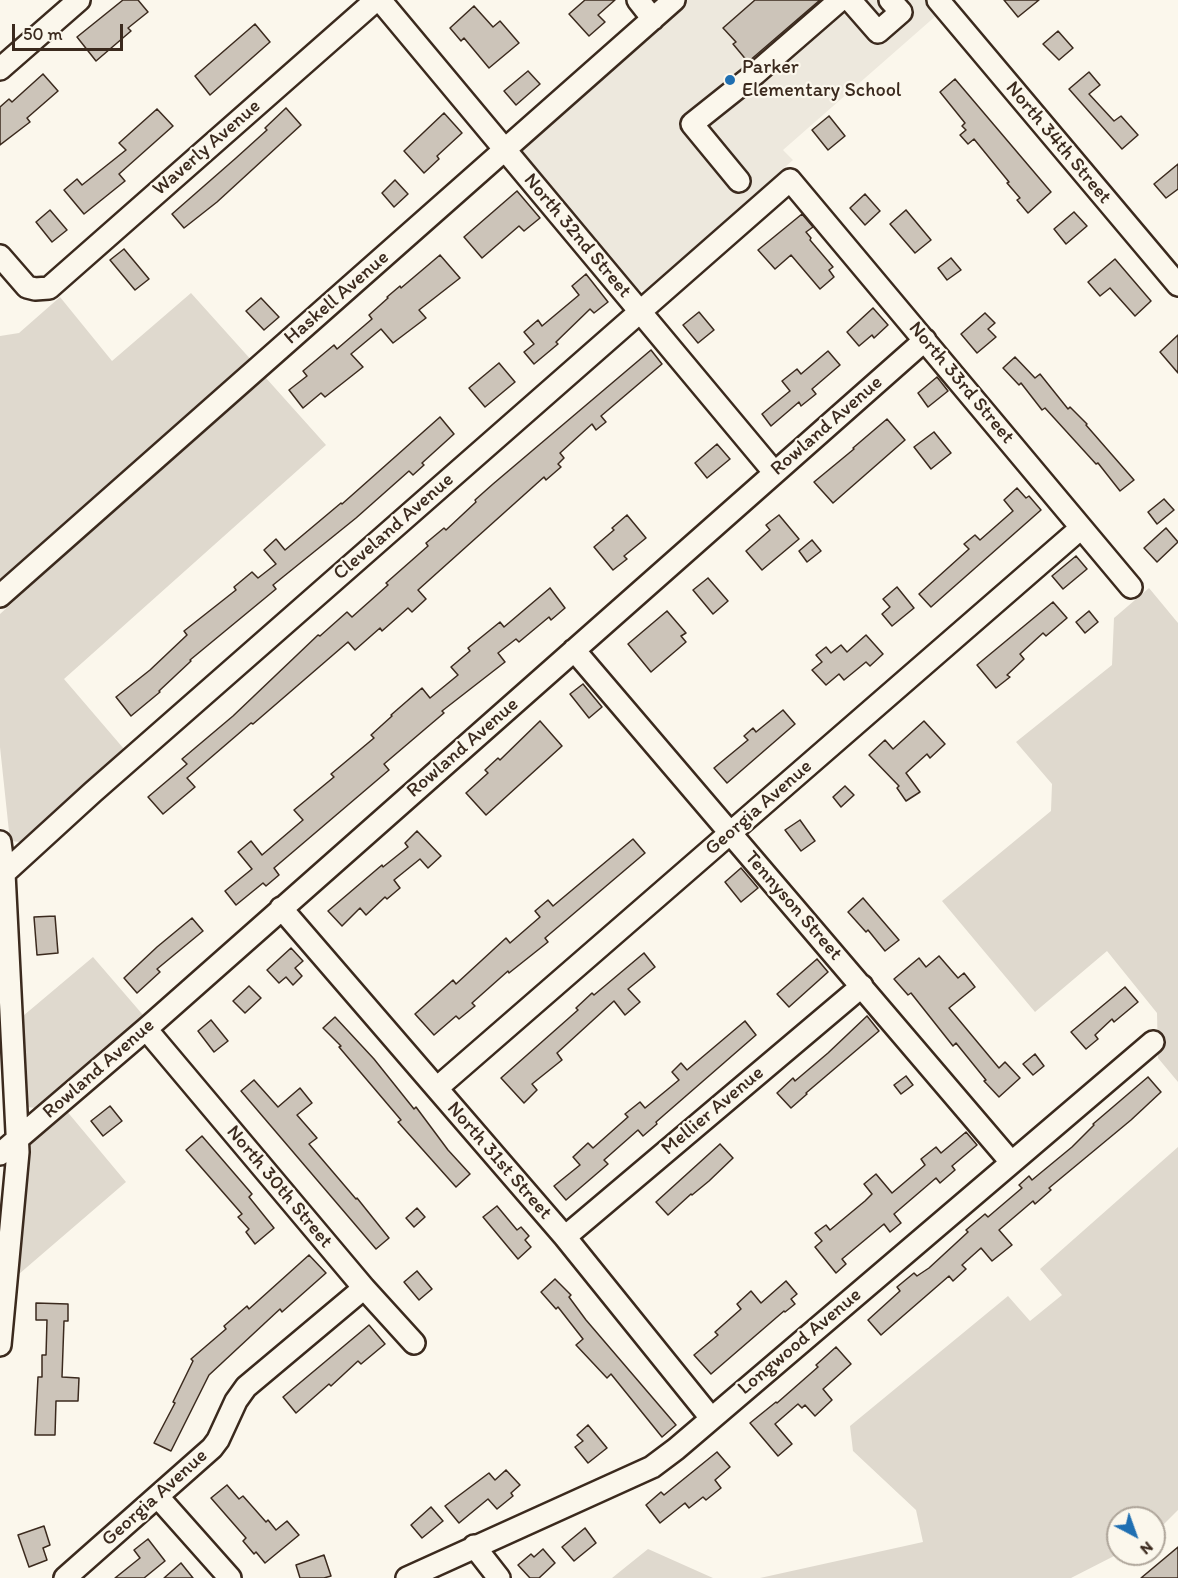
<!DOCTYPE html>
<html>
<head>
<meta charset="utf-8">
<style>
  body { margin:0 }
  #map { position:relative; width:1178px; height:1578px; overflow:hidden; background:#fbf7ec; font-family:Itim,sans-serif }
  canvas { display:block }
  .north { position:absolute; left:1106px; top:1506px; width:60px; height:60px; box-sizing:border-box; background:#fbf7ec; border:2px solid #aea59a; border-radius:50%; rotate:139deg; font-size:16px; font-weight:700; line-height:24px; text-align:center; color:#3b2a1e }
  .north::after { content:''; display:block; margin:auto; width:21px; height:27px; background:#1f6fb2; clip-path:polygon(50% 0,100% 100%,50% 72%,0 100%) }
  .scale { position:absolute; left:12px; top:24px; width:111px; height:27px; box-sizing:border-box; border:3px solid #3b2a1e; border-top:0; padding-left:8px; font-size:18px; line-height:21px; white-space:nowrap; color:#3b2a1e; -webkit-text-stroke:4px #fbf7ec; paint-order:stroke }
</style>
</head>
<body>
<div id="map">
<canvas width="1178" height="1578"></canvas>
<div class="north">N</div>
<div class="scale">50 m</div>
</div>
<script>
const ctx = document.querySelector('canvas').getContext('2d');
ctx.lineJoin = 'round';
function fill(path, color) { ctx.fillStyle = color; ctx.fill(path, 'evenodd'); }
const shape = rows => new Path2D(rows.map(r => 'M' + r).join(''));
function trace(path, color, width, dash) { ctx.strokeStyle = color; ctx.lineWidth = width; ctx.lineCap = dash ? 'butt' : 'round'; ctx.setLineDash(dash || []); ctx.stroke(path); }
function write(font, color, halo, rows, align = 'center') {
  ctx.font = font + ' Itim,sans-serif'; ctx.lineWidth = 4.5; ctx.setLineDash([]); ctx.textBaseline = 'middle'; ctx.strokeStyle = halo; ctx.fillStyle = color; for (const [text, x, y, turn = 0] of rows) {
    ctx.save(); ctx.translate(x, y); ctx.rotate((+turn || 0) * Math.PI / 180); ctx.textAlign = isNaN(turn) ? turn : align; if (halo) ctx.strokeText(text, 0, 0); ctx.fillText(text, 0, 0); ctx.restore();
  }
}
fill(shape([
  [688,0,927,0,938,14,783,150,793,160,646,290,635,290,522,154,523,146]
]), '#ede8dd');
fill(shape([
  [191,293,253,362,0,582,0,336,19,333,60,297,112,361],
  [266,378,326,445,64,679,124,749,20,842,10,841,0,747,0,614,77,544],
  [1149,588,1178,623,1178,1082,1158,1058,1157,1013,1107,951,1035,1012,942,901,1051,811,1052,784,1016,742,1112,665,1114,618],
  [93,957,143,1015,37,1108,26,1107,23,1016],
  [65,1109,126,1182,19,1274,27,1147,35,1136],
  [1178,1147,1178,1510,1154,1534,1154,1518,1118,1518,1118,1554,1071,1578,760,1578,923,1542,916,1510,853,1451,850,1426,1008,1296,1030,1321,1062,1295,1040,1269],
  [648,1549,713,1578,719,1578,612,1578]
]), '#dfd9ce');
const building = shape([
  [123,0,138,0,148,12,128,28,131,31,96,61,77,37,123,0],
  [585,0,615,0,598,15,605,22,589,36,569,14,585,0],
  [755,0,820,0,748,62,733,44,736,42,723,28,755,0],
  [1004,0,1039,0,1018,17,1004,0],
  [474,6,493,27,500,21,519,43,489,68,464,38,461,41,450,28,474,6],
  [255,24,270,42,210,95,195,76,255,24],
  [1058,31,1073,48,1059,60,1043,44,1058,31],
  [528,71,540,84,516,105,504,91,528,71],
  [1089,72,1100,85,1089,94,1114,121,1121,116,1138,135,1122,149,1069,89,1089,72],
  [43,74,58,91,27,118,30,122,0,145,0,107,9,99,12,102,43,74],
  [955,79,1051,192,1028,213,1017,200,1020,198,1007,183,1009,182,974,139,968,144,960,135,966,130,962,126,965,123,940,92,955,79],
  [286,108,301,125,217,202,184,228,172,214,236,158,267,130,265,128,286,108],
  [157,109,173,126,119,174,125,181,84,214,64,190,77,179,82,185,126,150,119,143,157,109],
  [444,113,462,133,437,156,439,159,424,173,404,151,444,113],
  [829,116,845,136,828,150,812,130,829,116],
  [1178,164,1178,189,1166,198,1154,184,1178,164],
  [395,180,408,194,394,207,382,193,395,180],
  [517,191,540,218,524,231,519,226,482,258,464,237,517,191],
  [865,194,880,211,865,225,850,208,865,194],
  [50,210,67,230,52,242,36,222,50,210],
  [906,210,931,240,915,253,890,224,906,210],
  [1074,212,1087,226,1066,244,1054,229,1074,212],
  [802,214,813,227,806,232,811,238,810,240,833,267,829,270,834,277,820,289,791,255,775,269,758,250,802,214],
  [124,249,149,279,135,290,110,260,124,249],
  [440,255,460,278,419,310,426,318,393,343,381,329,351,354,363,367,325,397,321,393,303,408,289,390,307,376,303,371,334,345,337,349,372,319,369,315,388,298,387,297,400,286,401,288,440,255],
  [951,258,961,270,947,280,938,268,951,258],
  [1115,259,1151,301,1135,316,1110,288,1100,296,1088,282,1115,259],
  [586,274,608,302,594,313,590,309,556,342,558,344,534,364,524,352,534,344,524,332,538,320,542,326,579,295,572,286,586,274],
  [261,298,279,317,264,330,246,311,261,298],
  [873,308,888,325,874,338,872,335,859,346,847,332,873,308],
  [699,312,714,330,698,343,683,325,699,312],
  [985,313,995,323,988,329,996,337,977,353,961,334,985,313],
  [1178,335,1178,373,1160,352,1178,335],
  [651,350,662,364,601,416,606,422,596,430,592,424,560,453,564,458,558,464,561,467,546,480,544,477,418,590,426,599,412,612,408,608,382,631,380,628,355,650,348,642,253,724,251,723,187,778,195,787,163,814,148,797,187,764,182,759,233,716,318,635,320,636,347,612,352,617,388,585,386,583,428,546,426,543,444,528,446,530,476,502,475,500,493,484,651,350],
  [828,351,840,365,812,389,816,394,801,406,799,402,771,426,762,414,790,391,782,381,797,369,801,374,828,351],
  [1015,357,1035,378,1040,374,1068,409,1070,407,1087,424,1086,425,1134,480,1120,491,1098,463,1096,464,1045,408,1042,410,1021,383,1019,385,1003,368,1015,357],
  [499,363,515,382,485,407,469,388,499,363],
  [937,377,948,391,928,407,918,393,937,377],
  [440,417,454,434,422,463,424,465,413,475,409,471,356,518,273,585,276,589,190,660,191,661,159,691,160,692,131,716,116,697,150,670,187,635,184,631,236,590,234,587,252,572,258,578,276,564,264,550,276,539,285,550,341,503,342,504,440,417],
  [887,419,905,440,833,503,814,482,854,449,853,448,887,419],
  [934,432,951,453,931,469,914,447,934,432],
  [717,444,730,459,707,478,695,463,717,444],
  [1017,488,1026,498,1029,496,1041,510,931,607,919,594,969,549,964,544,975,535,980,540,1013,511,1004,500,1017,488],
  [1164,499,1174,510,1157,524,1148,512,1164,499],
  [627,515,646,538,624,556,627,559,613,570,594,547,614,530,612,528,627,515],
  [779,515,799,539,762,570,746,551,770,530,766,525,779,515],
  [1166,528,1178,542,1157,562,1144,548,1166,528],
  [812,540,821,551,807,562,799,551,812,540],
  [1076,556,1087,569,1063,589,1052,576,1076,556],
  [708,578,728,601,713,614,693,590,708,578],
  [897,587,914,608,892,626,882,614,890,607,883,599,897,587],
  [550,588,565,608,551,620,549,617,519,642,516,639,498,653,505,662,442,711,444,713,431,724,384,764,389,770,274,868,279,875,266,886,263,883,236,905,225,891,252,869,238,852,251,841,262,855,303,820,294,810,334,777,331,774,374,738,371,735,392,716,391,715,422,688,430,698,458,675,451,667,470,651,468,648,500,622,504,627,550,588],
  [1053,602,1067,618,1046,636,1043,633,1020,654,1024,659,1007,675,1010,677,996,688,977,665,1053,602],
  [667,611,686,633,681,636,686,642,651,672,628,644,667,611],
  [1089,611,1098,622,1085,633,1076,622,1089,611],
  [866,635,883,654,870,666,866,662,844,680,839,674,826,685,812,670,822,662,816,655,826,647,831,653,841,645,847,652,866,635],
  [583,684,602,707,589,718,570,694,583,684],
  [783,710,795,724,727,783,714,768,748,740,744,736,753,728,756,732,783,710],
  [540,721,562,746,486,815,466,793,488,773,485,770,498,758,500,760,540,721],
  [924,721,945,744,930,758,927,754,906,773,920,792,906,801,897,788,899,786,869,755,885,740,893,749,924,721],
  [845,786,854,795,841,807,833,797,845,786],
  [800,820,815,841,801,851,785,830,800,820],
  [417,831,441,856,428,868,420,859,394,880,400,888,387,899,385,897,366,915,360,908,342,926,328,911,382,865,383,867,408,847,405,843,417,831],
  [633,839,645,853,545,938,548,942,509,973,508,971,472,1003,475,1006,459,1019,456,1016,434,1035,415,1014,453,980,456,984,506,938,510,943,540,917,535,911,548,900,553,906,633,839],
  [741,868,758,888,741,902,725,882,741,868],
  [863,898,899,940,885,951,868,930,866,932,848,912,863,898],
  [55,916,58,953,37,955,34,917,55,916],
  [192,918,203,931,157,969,160,972,137,993,124,978,157,947,192,918],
  [291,948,303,961,295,968,302,976,293,985,286,977,279,983,267,970,291,948],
  [644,953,655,967,628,989,640,1002,625,1015,614,1001,557,1053,562,1060,532,1084,537,1090,524,1103,501,1078,578,1010,576,1008,592,993,594,995,644,953],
  [939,956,958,978,964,973,975,987,949,1008,999,1068,1005,1062,1020,1078,999,1097,984,1081,986,1080,956,1043,953,1046,911,993,908,995,894,979,919,958,926,967,939,956],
  [817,959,828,972,789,1007,777,994,817,959],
  [249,986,261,998,245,1013,233,1001,249,986],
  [1125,987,1138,1002,1114,1022,1112,1019,1095,1035,1098,1039,1086,1049,1071,1032,1125,987],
  [867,1016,879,1031,806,1093,807,1094,791,1108,777,1093,793,1078,795,1081,828,1053,867,1016],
  [335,1017,374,1059,414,1109,416,1107,448,1150,470,1174,456,1187,398,1122,401,1120,339,1047,341,1046,323,1028,335,1017],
  [211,1020,228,1041,214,1052,198,1031,211,1020],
  [745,1021,756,1035,656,1122,657,1124,643,1136,638,1130,604,1160,608,1164,566,1200,554,1186,580,1165,573,1157,588,1143,593,1148,628,1117,625,1114,640,1102,645,1108,679,1080,672,1072,681,1063,687,1070,745,1021],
  [1035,1054,1044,1066,1033,1075,1023,1064,1035,1054],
  [906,1076,913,1085,901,1094,894,1085,906,1076],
  [1148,1077,1161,1092,1131,1120,1049,1188,1051,1190,1035,1204,1033,1201,999,1230,1012,1245,992,1261,981,1248,962,1265,966,1269,953,1281,949,1276,881,1335,868,1320,900,1291,897,1287,914,1273,917,1276,929,1268,968,1232,966,1230,985,1214,988,1217,1022,1188,1019,1185,1029,1176,1032,1180,1072,1147,1094,1125,1093,1124,1148,1077],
  [254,1080,278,1107,300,1088,312,1103,297,1115,317,1138,309,1144,356,1199,357,1198,389,1238,376,1249,241,1091,254,1080],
  [110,1106,122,1121,103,1136,91,1121,110,1106],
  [966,1132,977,1145,952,1166,955,1170,940,1183,936,1178,894,1214,901,1223,890,1232,884,1224,842,1259,846,1264,836,1273,815,1247,822,1241,815,1233,826,1225,830,1230,865,1201,872,1194,864,1184,876,1174,892,1193,925,1165,921,1159,936,1147,941,1153,966,1132],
  [202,1136,252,1194,249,1197,274,1228,255,1244,246,1232,249,1229,238,1217,242,1214,186,1150,202,1136],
  [720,1144,733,1158,709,1181,692,1195,691,1194,668,1215,656,1202,720,1144],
  [497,1206,517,1230,521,1227,529,1236,525,1240,531,1247,518,1259,483,1217,497,1206],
  [417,1208,425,1217,414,1227,406,1218,417,1208],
  [309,1255,326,1273,282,1312,280,1309,209,1375,171,1451,154,1443,175,1403,173,1402,193,1361,191,1359,226,1329,224,1326,247,1306,249,1309,309,1255],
  [417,1271,432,1289,419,1300,404,1282,417,1271],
  [555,1279,571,1295,569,1297,586,1320,676,1425,662,1437,611,1374,607,1378,576,1345,583,1339,558,1307,556,1309,541,1292,555,1279],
  [786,1281,797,1294,791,1299,795,1304,785,1312,784,1311,711,1374,694,1355,718,1335,715,1332,741,1309,737,1304,751,1291,761,1303,786,1281],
  [36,1303,68,1304,68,1321,64,1321,62,1377,79,1378,78,1401,56,1401,55,1435,35,1435,38,1377,42,1377,42,1355,46,1355,47,1320,36,1320,36,1303],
  [369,1325,385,1344,361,1364,358,1361,331,1386,329,1384,296,1413,283,1397,369,1325],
  [836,1347,851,1364,823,1389,832,1400,815,1416,805,1405,802,1408,798,1404,775,1424,792,1444,778,1456,750,1423,776,1402,777,1403,818,1367,816,1365,836,1347],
  [588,1425,607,1448,588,1463,575,1447,583,1441,577,1435,588,1425],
  [717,1452,730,1467,715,1480,721,1488,706,1500,703,1497,689,1508,685,1503,660,1523,646,1505,661,1492,664,1495,717,1452],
  [506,1470,520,1485,511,1493,513,1496,497,1509,488,1499,459,1523,445,1506,489,1473,495,1480,506,1470],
  [227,1485,239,1499,243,1496,266,1522,268,1520,276,1530,287,1521,299,1535,265,1563,256,1552,254,1554,243,1541,246,1538,211,1498,227,1485],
  [431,1507,443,1521,422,1538,411,1525,431,1507],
  [44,1526,50,1545,43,1548,47,1560,29,1567,18,1535,44,1526],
  [585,1528,596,1543,574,1561,562,1547,585,1528],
  [148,1539,165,1561,144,1578,115,1578,140,1558,134,1550,148,1539],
  [1178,1547,1178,1578,1141,1578,1178,1547],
  [543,1549,555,1563,539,1578,530,1578,518,1565,531,1554,534,1557,543,1549],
  [324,1555,331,1576,324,1578,300,1578,296,1565,324,1555],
  [181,1563,193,1578,164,1578,181,1563]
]);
fill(building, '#ccc4b9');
trace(building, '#3b2a1e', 1.5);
const minor = shape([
  [380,0,774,472],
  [638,0,653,19],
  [850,0,878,32,901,12,890,0],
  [938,0,1178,285],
  [0,69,79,0],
  [739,181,692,124,756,73,840,0],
  [0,256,27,287,35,289,49,288,376,0],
  [0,596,674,0],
  [574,650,1011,1162],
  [0,842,4,873,18,1152,0,1345],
  [0,877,93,792,790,180,1131,587],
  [281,908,565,1237,711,1418],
  [146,1029,364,1288,414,1343],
  [437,1088,1081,528],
  [0,1154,146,1029,925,340],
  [565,1237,862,986],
  [158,1497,230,1578],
  [474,1546,499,1578],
  [65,1578,212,1448,218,1440,236,1401,246,1387,364,1288],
  [407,1578,652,1467,676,1449,1153,1042]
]);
trace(minor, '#3b2a1e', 26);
trace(minor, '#fbf7ec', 21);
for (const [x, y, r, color] of [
  [730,80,6,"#1f6fb2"]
]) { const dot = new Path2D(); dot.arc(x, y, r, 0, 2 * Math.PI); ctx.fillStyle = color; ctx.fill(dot); trace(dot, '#fbf7ec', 2); }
write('20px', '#3b2a1e', '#fbf7ec', [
  ["Parker",742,68],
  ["Elementary School",742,91]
], 'left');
write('20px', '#3b2a1e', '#fbf7ec', [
  ["North 34th Street",1058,143,50],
  ["Waverly Avenue",207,148,-41],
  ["North 32nd Street",577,236,50],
  ["Haskell Avenue",337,298,-41],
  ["North 33rd Street",961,383,50],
  ["Rowland Avenue",827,426,-41],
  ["Cleveland Avenue",394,527,-41],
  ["Rowland Avenue",463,748,-41],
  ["Georgia Avenue",759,808,-41],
  ["Tennyson Street",793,906,49],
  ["Rowland Avenue",99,1069,-41],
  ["Mellier Avenue",713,1111,-40],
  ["North 31st Street",499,1161,49],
  ["North 30th Street",279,1187,50],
  ["Longwood Avenue",800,1342,-40],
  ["Georgia Avenue",155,1498,-42]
]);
</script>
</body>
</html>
